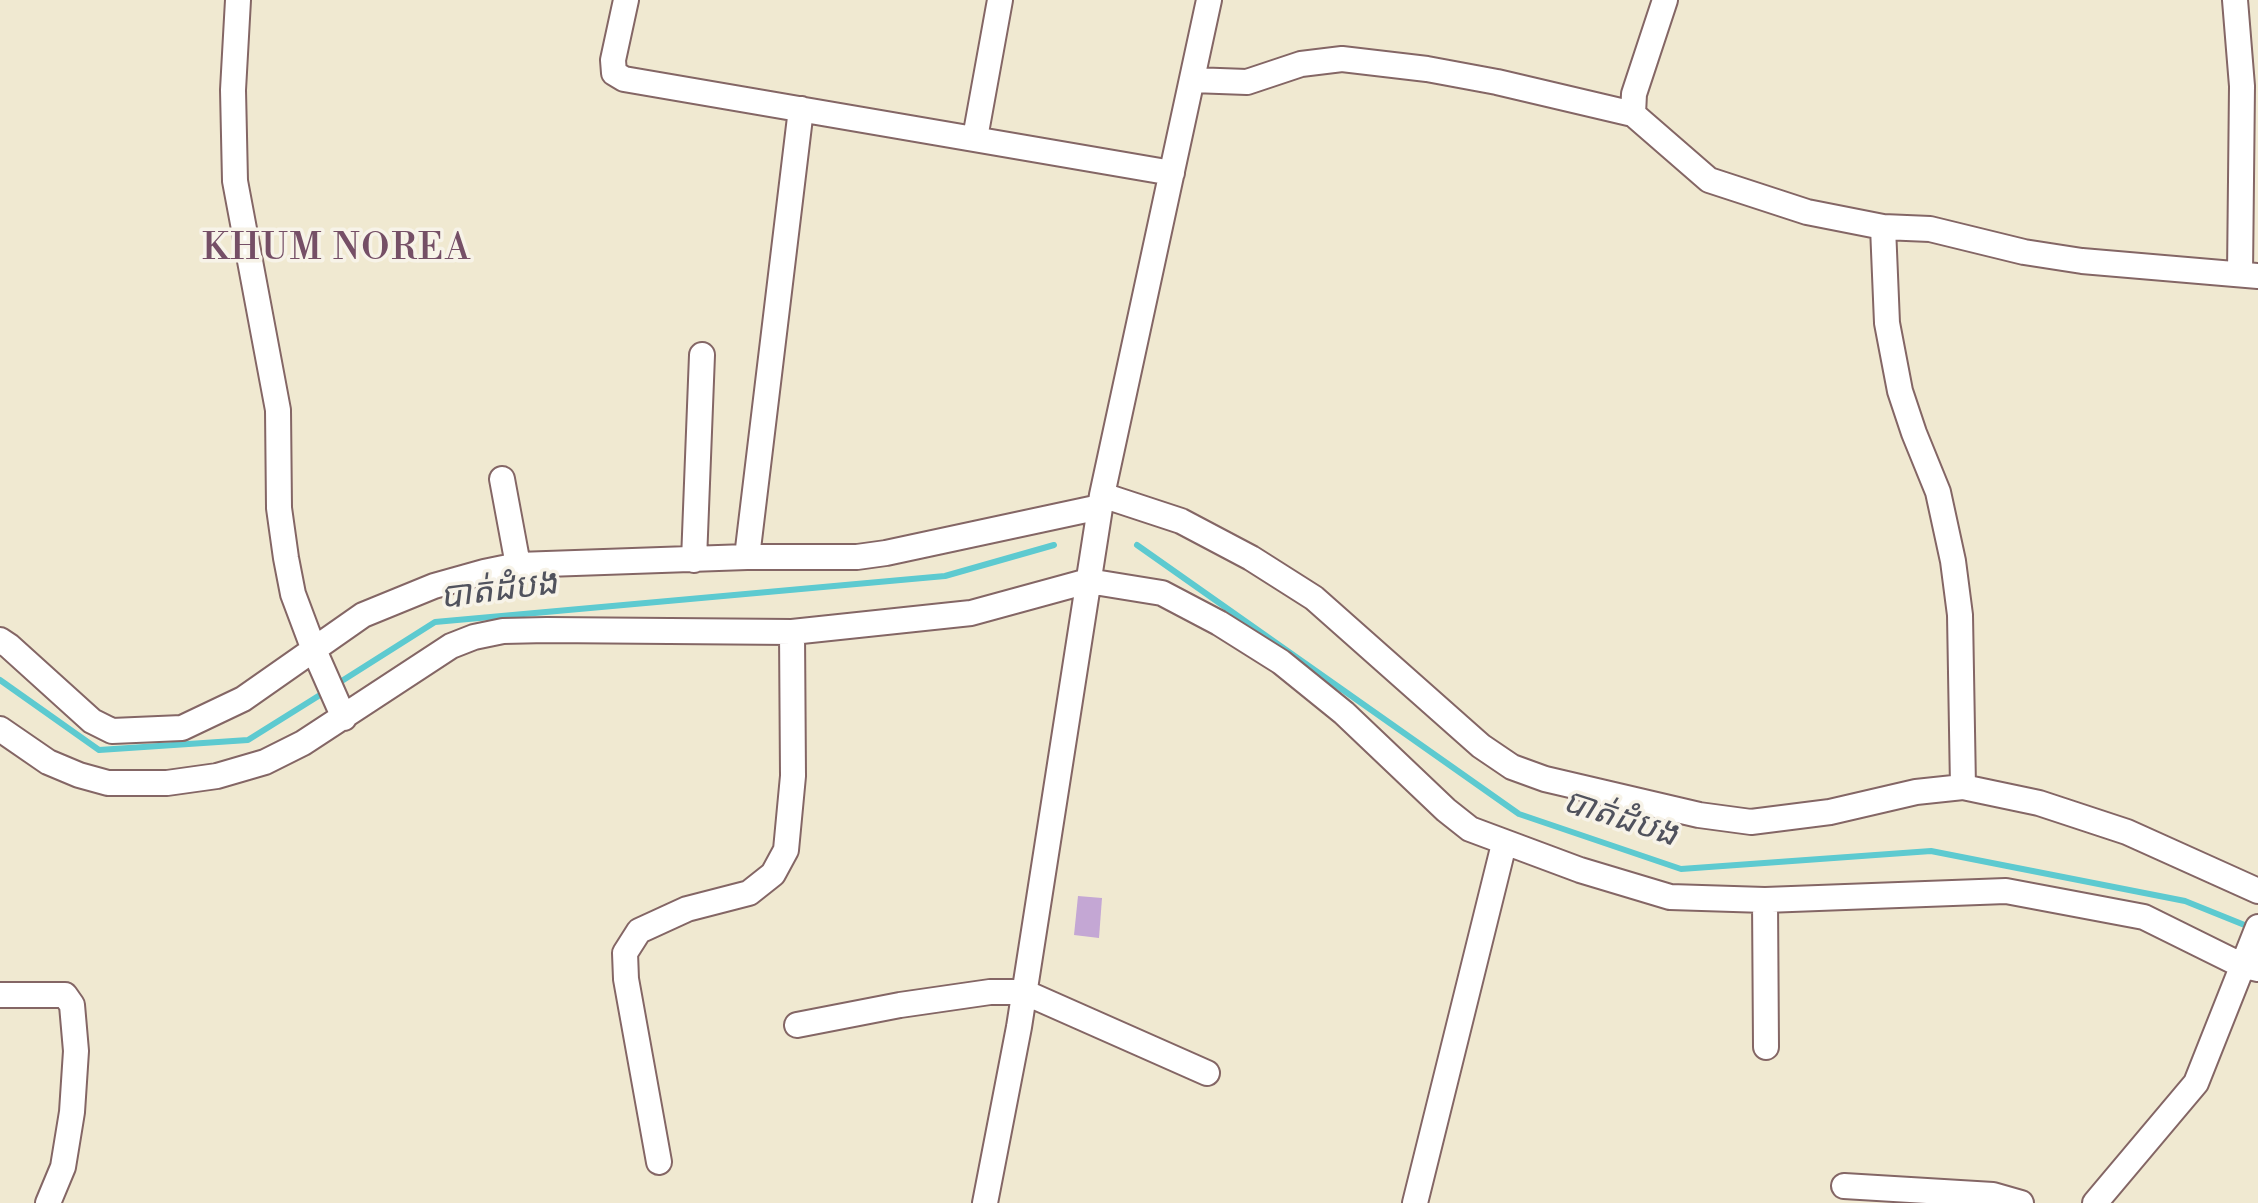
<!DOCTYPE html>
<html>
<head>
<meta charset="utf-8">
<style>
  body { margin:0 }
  canvas { display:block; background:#f0e9d1 }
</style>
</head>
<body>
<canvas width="2258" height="1203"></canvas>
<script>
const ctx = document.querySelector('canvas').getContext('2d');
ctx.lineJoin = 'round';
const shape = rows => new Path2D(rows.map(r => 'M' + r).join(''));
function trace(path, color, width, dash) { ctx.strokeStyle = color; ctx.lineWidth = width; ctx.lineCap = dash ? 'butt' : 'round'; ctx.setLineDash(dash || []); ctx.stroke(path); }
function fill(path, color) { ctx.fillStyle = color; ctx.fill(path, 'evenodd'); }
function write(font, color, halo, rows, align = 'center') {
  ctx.font = font + ' "Libre Bodoni","Noto Sans Khmer",serif'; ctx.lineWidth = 7; ctx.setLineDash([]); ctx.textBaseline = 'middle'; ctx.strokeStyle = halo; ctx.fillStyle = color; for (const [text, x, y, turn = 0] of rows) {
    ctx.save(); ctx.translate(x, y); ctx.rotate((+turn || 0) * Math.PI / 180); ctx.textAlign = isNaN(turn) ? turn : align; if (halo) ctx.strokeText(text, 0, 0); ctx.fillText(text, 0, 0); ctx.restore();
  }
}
trace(shape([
  [1137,545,1519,814,1681,869,1931,851,2185,901,2252,928],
  [0,680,99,750,248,740,328,690],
  [337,684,435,622,945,576,1054,545]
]), '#5dcad0', 6);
fill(shape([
  [1078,896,1102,898,1099,938,1074,935]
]), '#c4a7d4');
const minor = shape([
  [238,0,233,90,235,181,278,410,279,508,286,558,293,594,314,650,344,718],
  [626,0,613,60,614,73,624,79,1172,173],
  [1665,0,1634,94,1633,114,1709,180,1807,212,1883,227,1930,229,2024,252,2082,261,2258,276],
  [2235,0,2242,86,2240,274],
  [1192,80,1247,82,1301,64,1342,59,1427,69,1497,82,1633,114],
  [975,138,1000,0],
  [1883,227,1887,323,1900,391,1914,433,1938,492,1953,561,1960,615,1963,787],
  [502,479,518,565],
  [1102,495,1181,521,1251,558,1314,598,1481,746,1512,767,1545,779,1699,815,1751,822,1830,812,1916,792,1963,787,2039,803,2127,832,2258,891],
  [747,557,801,109],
  [694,560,702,355],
  [0,640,9,646,92,721,112,731,182,728,243,699,363,615,434,586,484,572,518,565,747,557,857,557,886,553,1100,507],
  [0,729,48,762,79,775,108,783,167,783,217,776,265,762,303,743,451,646,474,637,503,631,547,630,792,632,971,613,1088,581,1162,593,1219,623,1281,662,1344,713,1446,810,1470,829,1580,870,1670,897,1765,900,2006,891,2144,917,2241,965,2258,969],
  [1765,900,1766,1047],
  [0,995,65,995,72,1005,76,1051,72,1112,63,1167,48,1203],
  [797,1025,900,1005,990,992,1024,992,1207,1073],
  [659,1162,626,979,625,953,639,931,687,909,749,893,773,874,786,850,793,776,792,632],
  [1844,1186,1993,1195,2021,1203],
  [985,1203,1019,1027,1102,495,1209,0],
  [1415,1203,1504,844],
  [2095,1203,2196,1083,2258,927]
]);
trace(minor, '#846665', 28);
trace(minor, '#fff', 24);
write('italic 34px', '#50525d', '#f7f3e8', [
  ["បាត់ដំបង",499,592,-7],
  ["បាត់ដំបង",1620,820,18]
]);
ctx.letterSpacing = '2px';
write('36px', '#754f66', '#f7f3e8', [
  ["KHUM NOREA",337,250]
]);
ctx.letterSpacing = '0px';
</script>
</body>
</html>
